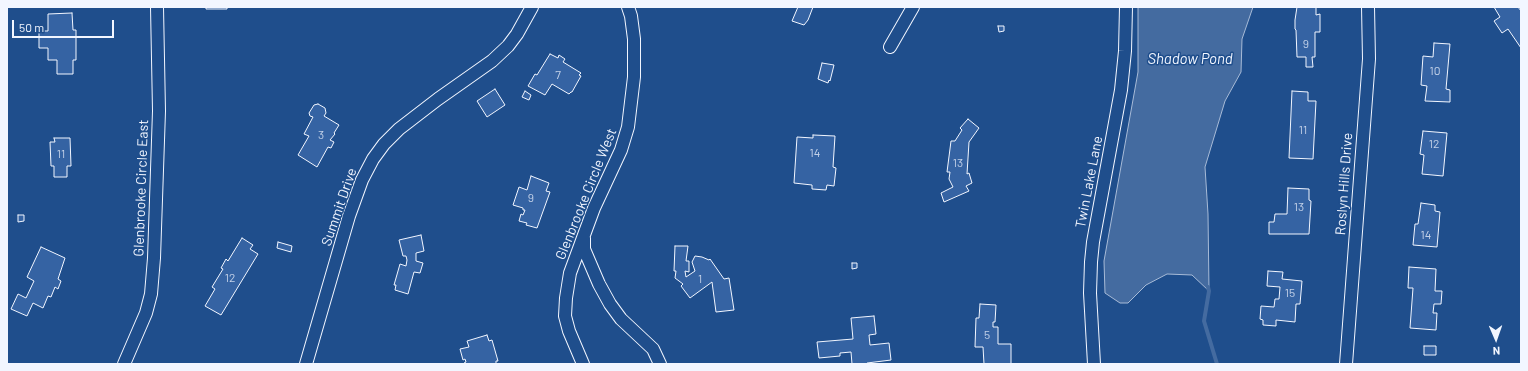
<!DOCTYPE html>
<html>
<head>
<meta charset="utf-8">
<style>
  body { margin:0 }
  #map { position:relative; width:1528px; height:371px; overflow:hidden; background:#1f4e8c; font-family:Barlow,sans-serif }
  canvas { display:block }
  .frame { position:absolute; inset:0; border:8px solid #f2f6ff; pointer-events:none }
  .north { position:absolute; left:1476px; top:319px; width:40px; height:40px; -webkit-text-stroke:3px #1f4e8c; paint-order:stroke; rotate:178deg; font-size:11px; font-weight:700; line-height:16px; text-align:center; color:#f2f6ff }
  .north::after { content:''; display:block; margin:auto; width:14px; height:18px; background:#f2f6ff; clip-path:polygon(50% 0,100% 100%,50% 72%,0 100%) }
  .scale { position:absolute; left:12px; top:20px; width:102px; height:18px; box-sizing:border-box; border:2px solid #f2f6ff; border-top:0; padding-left:5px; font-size:12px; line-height:14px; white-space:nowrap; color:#f2f6ff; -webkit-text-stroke:3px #1f4e8c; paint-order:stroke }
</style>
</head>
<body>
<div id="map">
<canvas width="1528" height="371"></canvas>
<div class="frame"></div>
<div class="north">N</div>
<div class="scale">50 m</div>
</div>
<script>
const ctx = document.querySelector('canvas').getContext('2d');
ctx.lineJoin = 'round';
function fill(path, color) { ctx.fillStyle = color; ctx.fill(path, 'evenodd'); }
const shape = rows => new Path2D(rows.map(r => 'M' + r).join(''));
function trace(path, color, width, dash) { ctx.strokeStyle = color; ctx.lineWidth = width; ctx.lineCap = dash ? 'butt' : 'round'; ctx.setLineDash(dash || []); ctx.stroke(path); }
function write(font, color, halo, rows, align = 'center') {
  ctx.font = font + ' Barlow,sans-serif'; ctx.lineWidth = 3; ctx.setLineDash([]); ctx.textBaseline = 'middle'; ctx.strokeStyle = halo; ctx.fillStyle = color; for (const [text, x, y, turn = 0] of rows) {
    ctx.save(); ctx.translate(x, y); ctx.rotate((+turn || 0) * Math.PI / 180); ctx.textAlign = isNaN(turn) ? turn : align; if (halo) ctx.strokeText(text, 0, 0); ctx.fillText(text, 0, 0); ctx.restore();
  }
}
const water = shape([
  [1138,7,1253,7,1242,39,1241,72,1225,101,1205,167,1208,214,1209,291,1192,275,1167,274,1146,285,1128,303,1120,303,1105,293,1104,261,1138,72,1138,7]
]);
fill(water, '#446ba0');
trace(water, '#a8bbd7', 1);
trace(shape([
  [1208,287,1209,291,1204,321,1217,364]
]), '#446ba0', 4);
const building = shape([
  [206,7,227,7,227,9,206,9,206,7],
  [798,7,813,7,808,20,804,25,792,21,798,7],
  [1297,7,1316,7,1316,15,1320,14,1320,32,1315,32,1315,57,1312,57,1313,67,1306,67,1306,57,1297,57,1296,30,1295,29,1295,20,1297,7],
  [1494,7,1518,7,1521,11,1521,48,1508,29,1502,33,1494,21,1500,17,1494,7],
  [72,13,73,30,76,30,76,60,73,60,73,74,57,74,57,60,48,60,48,48,39,48,39,31,48,31,48,14,72,13],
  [998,26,1004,26,1004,31,999,32,998,26],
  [1434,43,1450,44,1446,89,1450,90,1450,102,1425,101,1427,86,1421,85,1423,56,1433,57,1434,43],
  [550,54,558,58,559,55,565,59,563,62,581,73,579,75,581,76,572,92,571,92,569,94,552,84,545,95,528,86,535,74,537,75,550,54],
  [822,63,834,65,830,81,829,80,828,83,818,79,822,63],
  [495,89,505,105,487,117,477,101,495,89],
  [525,91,531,95,529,100,522,97,525,91],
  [1292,91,1308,92,1308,101,1316,101,1313,159,1289,158,1292,91],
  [318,104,325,108,326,113,324,116,339,125,334,133,335,134,330,140,334,142,331,148,328,147,317,167,298,155,309,136,304,134,313,117,310,116,309,113,314,105,318,104],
  [968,119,979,128,969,142,967,174,969,173,972,183,966,186,969,191,944,202,941,193,953,187,949,179,950,172,947,172,951,141,955,141,962,130,960,128,968,119],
  [1423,131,1447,133,1443,176,1422,174,1424,155,1420,154,1423,131],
  [813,135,835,136,833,167,836,168,834,186,827,185,826,190,812,189,812,185,794,183,797,137,813,138,813,135],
  [54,138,70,138,71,166,67,166,67,177,54,177,54,166,51,166,50,142,55,142,54,138],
  [531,176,549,183,546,191,550,192,537,228,526,225,527,223,519,221,521,214,523,215,525,210,523,210,523,208,513,205,519,187,527,190,531,176],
  [1288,188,1309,189,1309,200,1311,201,1309,234,1269,234,1269,222,1274,222,1275,214,1287,214,1288,188],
  [1421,203,1435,205,1435,211,1440,212,1437,247,1413,245,1415,224,1418,224,1421,203],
  [18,215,24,215,24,221,18,222,18,215],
  [421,235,424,251,416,253,416,261,423,263,420,273,414,272,408,294,395,290,396,285,394,285,400,264,406,266,407,260,406,256,403,256,399,240,421,235],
  [242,238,253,245,250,249,258,254,221,315,205,306,215,289,212,287,223,269,221,268,226,259,228,261,242,238],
  [278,242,292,246,291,252,277,248,278,242],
  [675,246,688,246,686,261,689,261,689,272,685,271,686,277,695,271,692,262,695,256,702,257,709,260,710,259,724,279,729,278,734,310,716,312,712,282,690,298,681,286,683,284,675,278,676,271,674,271,675,246],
  [41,247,65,258,58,279,61,281,58,289,55,287,51,297,48,296,43,308,33,303,27,316,11,309,18,294,26,298,34,281,27,277,41,247],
  [852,263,857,263,857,268,852,269,852,263],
  [1409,267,1436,269,1435,291,1442,291,1441,304,1434,304,1433,313,1437,313,1436,330,1410,328,1413,288,1408,288,1409,267],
  [1268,271,1283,272,1282,279,1302,281,1300,304,1296,304,1295,322,1276,320,1276,326,1263,325,1263,320,1260,319,1261,306,1274,307,1275,299,1279,299,1280,287,1267,286,1268,271],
  [980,304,996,305,995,322,993,322,993,327,998,327,998,344,1011,344,1011,364,984,364,983,347,975,347,976,318,979,318,980,304],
  [874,316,876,334,869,335,870,345,889,343,891,360,867,363,868,364,852,364,851,352,840,353,840,356,819,358,817,342,853,339,851,318,874,316],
  [487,335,489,341,492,340,498,361,496,361,496,364,465,364,464,363,466,362,465,359,463,360,460,349,469,347,467,341,487,335],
  [1424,346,1436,346,1436,355,1424,355,1424,346]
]);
fill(building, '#3563a3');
trace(building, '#f2f6ff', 1);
const minor = shape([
  [890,47,913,7],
  [584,238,584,249,599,284,610,304,621,319,653,349,660,364],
  [124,364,146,313,151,294,154,258,159,111,157,7],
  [306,364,349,216,362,180,373,159,384,144,399,129,438,99,492,61,508,46,517,34,532,7],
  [583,364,569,331,565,316,566,298,570,273,584,235,594,208,621,150,628,127,634,77,634,39,631,16,628,7],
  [1094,364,1090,293,1091,262,1093,242,1121,90,1125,51,1126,7],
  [1346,364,1369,59,1368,7]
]);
trace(minor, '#f2f6ff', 14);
trace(minor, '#1f4e8c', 12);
write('12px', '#c3d1e8', null, [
  ["9",1306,44],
  ["10",1435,71],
  ["7",558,75],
  ["11",1303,130],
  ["3",321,135],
  ["12",1434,144],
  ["14",815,153],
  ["11",61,154],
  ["13",958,163],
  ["9",531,198],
  ["13",1299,207],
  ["14",1426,235],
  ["12",230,278],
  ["1",700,279],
  ["15",1290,293],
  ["5",987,335]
]);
write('14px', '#f2f6ff', '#1f4e8c', [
  ["Twin Lake Lane",1089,182,-79],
  ["Roslyn Hills Drive",1344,184,-86],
  ["Glenbrooke Circle East",141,188,-88],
  ["Glenbrooke Circle West",586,194,-68],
  ["Summit Drive",339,207,-71]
]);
write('italic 15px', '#f2f6ff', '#1f4e8c', [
  ["Shadow Pond",1190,59]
]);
</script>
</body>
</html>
